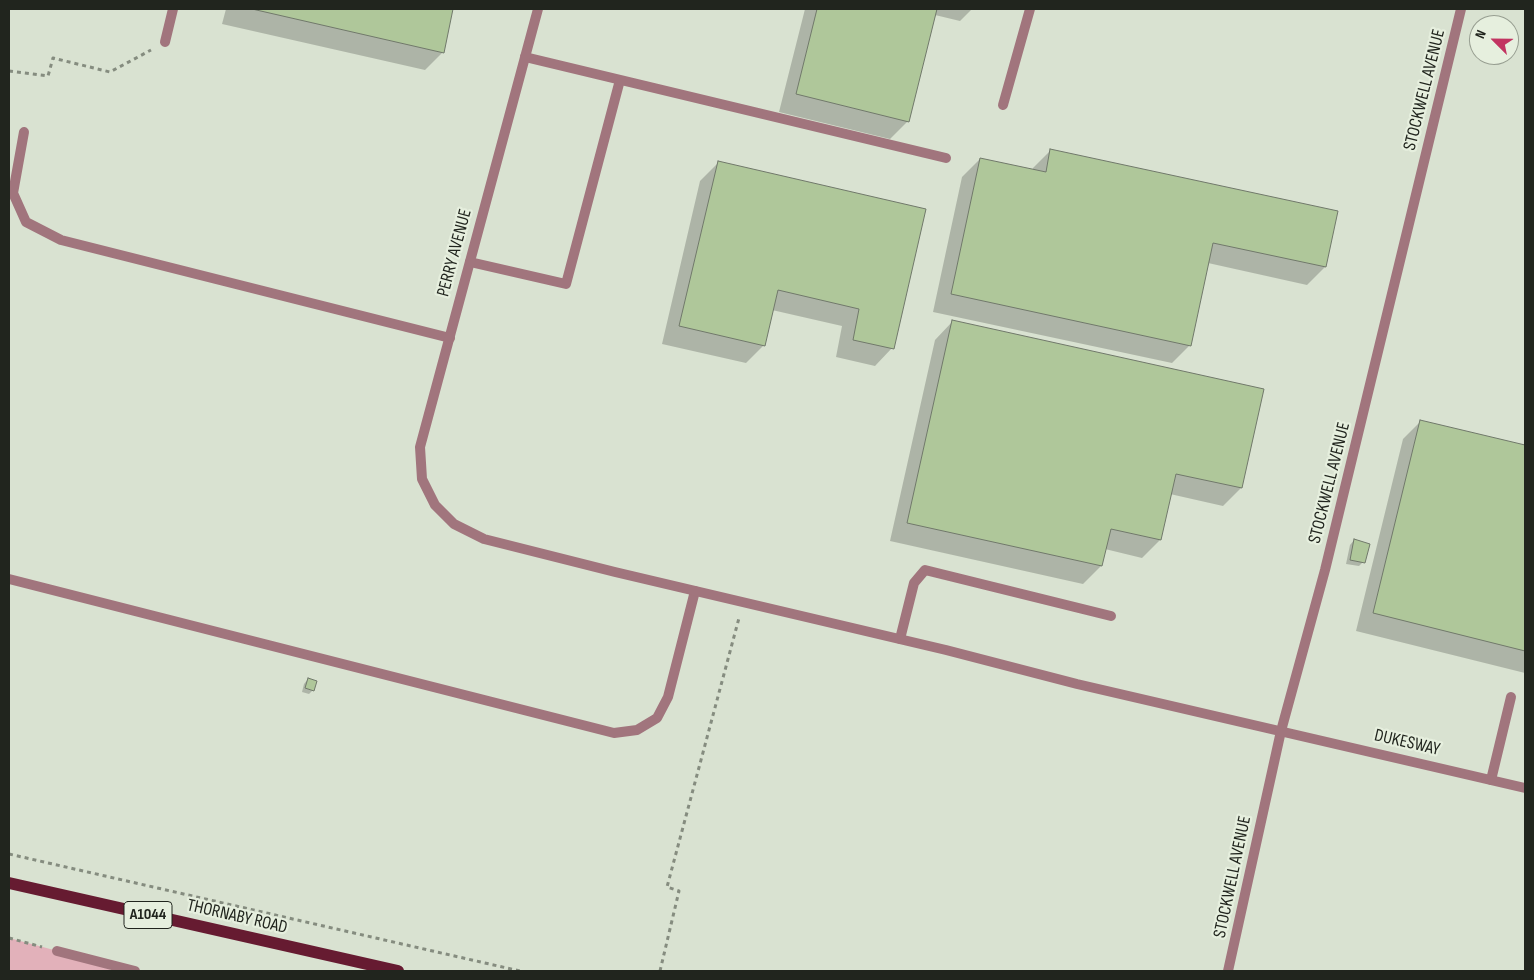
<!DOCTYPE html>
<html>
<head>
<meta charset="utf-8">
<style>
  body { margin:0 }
  #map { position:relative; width:1534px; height:980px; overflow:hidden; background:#d9e2d1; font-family:"Sofia Sans Condensed",sans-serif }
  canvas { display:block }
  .frame { position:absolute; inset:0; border:10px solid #21251e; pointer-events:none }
  .north { position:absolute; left:1469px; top:15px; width:50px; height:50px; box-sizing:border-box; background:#e6efde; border:1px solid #979e91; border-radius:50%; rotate:293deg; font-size:14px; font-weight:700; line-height:20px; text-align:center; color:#21251e }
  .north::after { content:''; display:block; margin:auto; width:18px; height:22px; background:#c23461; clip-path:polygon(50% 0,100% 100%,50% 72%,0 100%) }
</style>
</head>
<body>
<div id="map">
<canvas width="1534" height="980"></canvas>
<div class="frame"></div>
<div class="north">N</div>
</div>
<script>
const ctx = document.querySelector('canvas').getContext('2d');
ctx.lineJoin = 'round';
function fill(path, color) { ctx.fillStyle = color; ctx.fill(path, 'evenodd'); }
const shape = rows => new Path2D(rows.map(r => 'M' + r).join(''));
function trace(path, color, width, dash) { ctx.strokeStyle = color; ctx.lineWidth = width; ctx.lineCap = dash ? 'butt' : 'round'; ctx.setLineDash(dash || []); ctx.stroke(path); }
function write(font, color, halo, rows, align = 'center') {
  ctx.font = font + ' "Sofia Sans Condensed",sans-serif'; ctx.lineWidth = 4.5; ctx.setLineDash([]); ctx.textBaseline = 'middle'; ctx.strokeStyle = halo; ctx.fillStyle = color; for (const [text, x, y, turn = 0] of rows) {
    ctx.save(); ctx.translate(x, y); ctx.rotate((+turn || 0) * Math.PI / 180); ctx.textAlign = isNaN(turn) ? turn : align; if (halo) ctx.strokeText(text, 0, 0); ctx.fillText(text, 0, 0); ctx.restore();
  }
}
fill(shape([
  [9,938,110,965,110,971,9,971]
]), '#e2b1ba');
fill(shape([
  [226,9,452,9,443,52,425,70,222,24],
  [805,9,972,9,960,21,935,15,908,121,890,139,779,112],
  [1051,150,1337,212,1325,267,1307,285,1208,263,1190,345,1172,363,933,312,962,177,980,159,1032,171,1033,168],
  [718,163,924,210,892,348,875,366,836,357,842,326,772,310,764,345,746,363,662,344,700,181],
  [952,322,1241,488,1223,506,1170,494,1160,540,1142,558,1105,549,1101,566,1083,584,890,541,935,340],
  [1421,421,1525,447,1525,673,1356,631,1403,439],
  [1354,540,1363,562,1359,566,1346,564,1350,545],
  [308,679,313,690,309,694,302,692,304,684]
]), '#0003');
const building = shape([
  [252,9,453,9,444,53,252,9],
  [817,9,937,9,909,122,796,94,817,9],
  [1050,149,1338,211,1326,267,1213,243,1191,346,951,294,980,158,1046,172,1050,149],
  [718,161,926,209,894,349,853,340,859,309,778,290,765,346,679,326,718,161],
  [952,320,1264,389,1242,488,1176,474,1161,540,1111,529,1102,566,907,523,952,320],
  [1420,420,1525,445,1525,651,1373,613,1420,420],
  [1354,539,1370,544,1365,563,1350,560,1354,539],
  [308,678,317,681,314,691,305,688,308,678]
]);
fill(building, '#afc79a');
trace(building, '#70786a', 1);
trace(shape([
  [9,71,48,76,53,58,110,72,151,50],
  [9,854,520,971],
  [9,938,42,947],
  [660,971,679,891,667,887,739,618]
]), '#858c7f', 3, [4, 4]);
trace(shape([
  [165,42,173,9],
  [525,57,946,158],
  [1003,105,1030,9],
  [24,132,13,193,26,222,61,240,450,338],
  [470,262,566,284,620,80],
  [9,579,614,733,637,730,657,718,668,697,695,591],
  [900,639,914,583,925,570,1111,616],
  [1491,780,1511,697],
  [57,951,135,971]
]), '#a1757d', 10);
trace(shape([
  [538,9,420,447,422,479,435,505,454,524,484,539,615,572,946,650,1077,684,1525,788],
  [1228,971,1281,731,1325,570,1461,9]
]), '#a1757d', 10);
trace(shape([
  [9,883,398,971]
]), '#661b31', 12);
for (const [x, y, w] of [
  [148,915,48]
]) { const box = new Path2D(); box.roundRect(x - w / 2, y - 13.5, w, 27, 4); ctx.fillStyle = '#e6efde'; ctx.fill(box); trace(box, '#21251e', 1); }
write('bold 16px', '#21251e', null, [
  ["A1044",148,915]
]);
write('18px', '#21251e', '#e6efde', [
  ["STOCKWELL AVENUE",1425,90,-76],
  ["PERRY AVENUE",455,253,-75],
  ["STOCKWELL AVENUE",1330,483,-76],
  ["DUKESWAY",1407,743,13],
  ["STOCKWELL AVENUE",1233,877,-78],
  ["THORNABY ROAD",237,917,13]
]);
</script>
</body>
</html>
